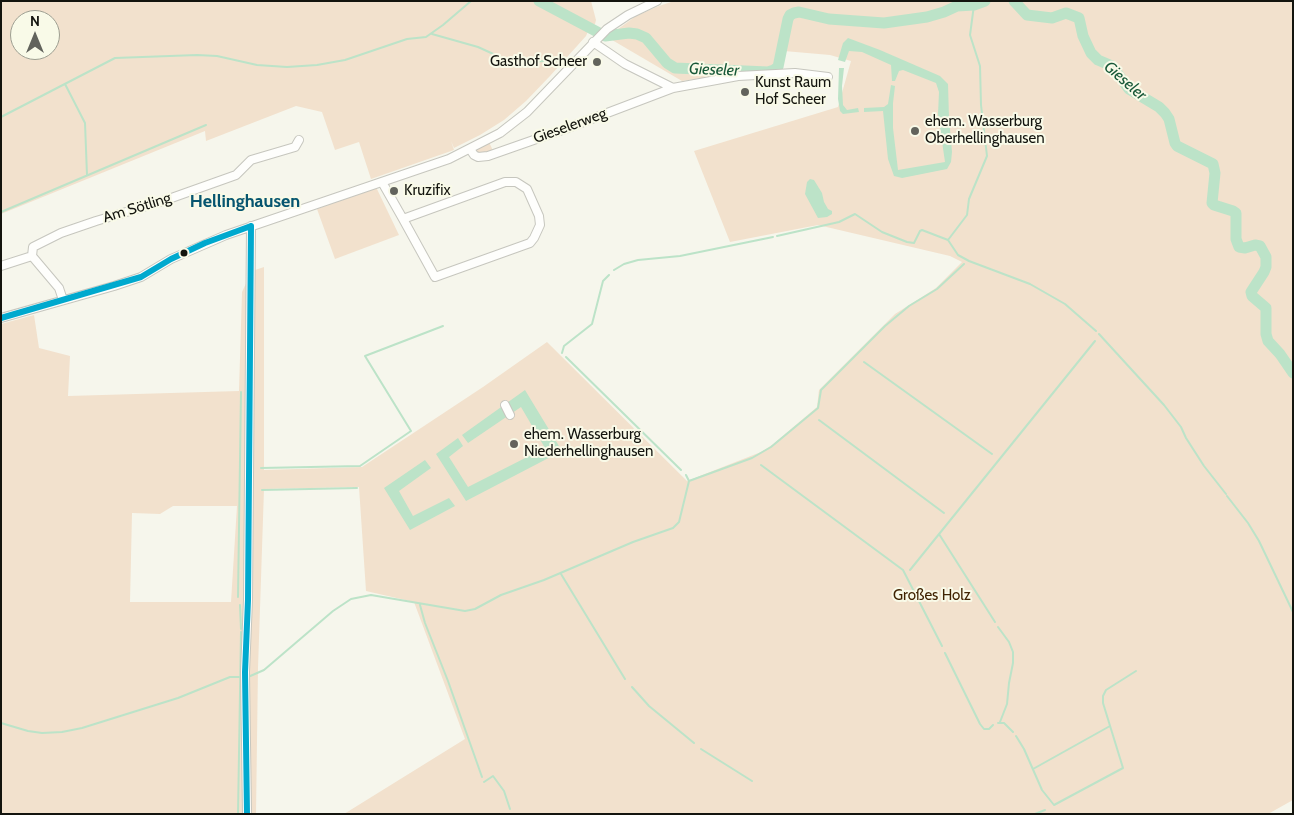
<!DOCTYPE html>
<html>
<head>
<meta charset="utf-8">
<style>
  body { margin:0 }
  #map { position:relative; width:1294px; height:815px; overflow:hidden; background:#f6f6ec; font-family:Cabin,sans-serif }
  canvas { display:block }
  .frame { position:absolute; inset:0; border:2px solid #13140e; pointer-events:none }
  .north { position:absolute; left:10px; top:10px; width:50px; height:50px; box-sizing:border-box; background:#f9fae8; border:1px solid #9d9e91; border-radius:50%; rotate:0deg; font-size:14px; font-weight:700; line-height:20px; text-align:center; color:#13140e }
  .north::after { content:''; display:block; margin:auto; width:18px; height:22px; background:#62635c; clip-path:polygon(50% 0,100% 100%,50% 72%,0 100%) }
</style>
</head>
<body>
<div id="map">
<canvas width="1294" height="815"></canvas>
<div class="frame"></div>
<div class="north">N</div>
</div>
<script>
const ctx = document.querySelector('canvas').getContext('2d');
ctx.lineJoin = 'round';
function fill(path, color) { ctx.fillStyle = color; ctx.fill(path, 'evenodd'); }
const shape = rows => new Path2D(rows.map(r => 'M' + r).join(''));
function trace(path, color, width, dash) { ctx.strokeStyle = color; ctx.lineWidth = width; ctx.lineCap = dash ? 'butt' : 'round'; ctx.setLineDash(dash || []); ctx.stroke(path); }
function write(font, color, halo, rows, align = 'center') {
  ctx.font = font + ' Cabin,sans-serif'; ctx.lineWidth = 4; ctx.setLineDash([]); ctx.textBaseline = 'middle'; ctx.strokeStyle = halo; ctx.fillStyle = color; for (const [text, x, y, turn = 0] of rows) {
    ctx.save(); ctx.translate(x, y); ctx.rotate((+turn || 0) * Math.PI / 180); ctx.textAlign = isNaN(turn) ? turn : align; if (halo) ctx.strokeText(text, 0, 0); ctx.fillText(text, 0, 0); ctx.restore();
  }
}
fill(shape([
  [1,1,591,1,596,20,595,24,590,27,586,36,550,76,526,101,504,120,480,135,454,148,451,141,454,150,371,179,359,142,335,150,322,112,296,106,206,141,205,131,1,214],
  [20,20,50,20,50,50,20,50],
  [674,1,1293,1,1293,800,1268,814,344,814,465,739,414,602,366,591,359,487,264,489,258,668,256,814,1,814,1,324,34,315,39,348,70,356,68,396,239,391,242,292,252,271,264,267,264,470,362,467,483,387,547,342,687,481,761,452,772,445,817,407,819,390,895,314,936,288,962,262,950,256,818,225,730,242,694,151,838,107,851,61,830,55,784,51,780,69,769,73,736,73,682,81,607,37,636,16,659,6],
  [173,506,237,506,231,602,130,602,132,513,160,514],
  [489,142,494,153,476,154,477,150],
  [376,187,399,235,335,259,317,209]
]), '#f2e1cd');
fill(shape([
  [848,38,880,50,940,76,948,84,949,118,952,152,951,162,947,169,902,178,894,176,888,159,883,111,864,112,864,108,884,107,888,104,891,85,895,86,893,103,893,128,898,170,945,162,938,114,939,92,936,83,903,70,899,71,895,81,892,81,891,65,862,52,849,51,845,62,838,60,843,43],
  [839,68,844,68,842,86,843,105,847,110,858,108,859,112,843,114,840,111,838,99],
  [810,179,814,180,822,193,824,202,828,209,832,211,832,214,827,217,818,218,805,194,807,182],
  [525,390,562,451,466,501,436,454,458,438,463,446,449,457,468,487,545,448,521,407,468,443,462,435],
  [425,460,431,468,399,491,413,516,449,498,455,506,410,530,384,488]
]), '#bce3c8');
trace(shape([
  [432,34,478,47,513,63,561,60],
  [65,84,85,123,87,175],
  [1,117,115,58,197,55,217,56,257,65,287,67,317,65,345,60,407,39,426,37,443,25,471,1],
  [1,212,206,125],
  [777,236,839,222,855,214,882,232,907,242,914,243,920,231,922,230,948,240,967,215,969,199,987,156,981,105,980,66,970,35,974,5],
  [948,240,958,255,969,261,1030,284,1065,304,1096,331],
  [614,270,624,264,638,260,680,256,773,237],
  [1099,334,1164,405,1181,427,1186,438,1204,466,1226,494],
  [562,353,564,346,592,324,603,281,609,275],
  [566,357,681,470],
  [864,362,992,454],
  [819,420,944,513],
  [761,465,903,570,942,646],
  [261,468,360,466,411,431,365,356,443,326],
  [689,481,752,458,771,447,818,408,821,390,885,326,909,306,937,289,964,264],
  [262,490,357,488],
  [1227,496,1248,523,1259,541,1293,612],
  [939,534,995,622],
  [910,570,1095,341],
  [561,574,625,679],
  [238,597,241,392],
  [240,605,241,629],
  [420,605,425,623,448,681,482,777],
  [998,627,1009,642,1013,652,1013,663,1009,683,1007,704,1000,722],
  [945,653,980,724,984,729,989,729,993,725],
  [248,677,264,670,333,611,351,599,371,595,465,611,475,609,501,595,544,580,633,542,673,528,679,522,689,481,686,475],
  [632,687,649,706,694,743],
  [1,723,28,731,42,733,62,732,82,728,178,698,230,677,243,677],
  [998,723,1004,723,1013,732],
  [1016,736,1024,749,1042,790,1054,805,1123,768,1103,703,1103,696,1106,690,1136,671],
  [701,749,752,781],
  [1033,769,1110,726],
  [484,782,493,776,504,791,510,809],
  [238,814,241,632],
  [1035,814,1045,810]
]), '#bce3c8', 2);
trace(shape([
  [539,1,605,36,629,33,637,34,646,38,667,63,675,68,768,72,774,70,778,67,788,19,790,15,794,13,799,12,829,19,884,23,927,17,944,12,957,6,974,5,985,1],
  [1014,1,1027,15,1052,18,1066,13,1079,18,1083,36,1091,53,1098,60,1112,66,1129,89,1159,107,1165,113,1169,119,1175,143,1177,146,1213,164,1215,173,1212,203,1214,205,1233,211,1236,213,1236,239,1239,247,1245,248,1255,245,1260,246,1266,257,1266,267,1264,272,1251,292,1252,296,1266,308,1266,334,1268,341,1280,354,1293,373]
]), '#bce3c8', 11);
const minor = shape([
  [593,42,625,64,673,88],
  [470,149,474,155,478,157,488,156,565,129,673,88,738,76,795,73,828,77],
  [382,182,403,219,435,277,530,243,534,238,540,225,539,216,527,189,516,182,505,182,403,219],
  [32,256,59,288,63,300],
  [1,266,32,256,33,247,61,233,96,221,163,201,236,175,251,160,295,147,299,140],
  [1,318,114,286,141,277,171,259,226,235,449,159,500,133,527,112,607,29,628,15,657,1],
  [505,405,510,415],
  [247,814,245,672,248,600,251,226]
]);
trace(minor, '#c6c6be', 10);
trace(minor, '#fefefc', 8);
trace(shape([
  [1,318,141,277,171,259,205,243,251,226],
  [247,814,245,672,248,600,251,226]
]), '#00a9ce', 6);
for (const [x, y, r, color] of [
  [597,62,5,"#62635c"],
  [745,92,5,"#62635c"],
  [915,131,5,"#62635c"],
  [394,191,5,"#62635c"],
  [184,253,4.5,"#13140e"],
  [514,444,5,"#62635c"]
]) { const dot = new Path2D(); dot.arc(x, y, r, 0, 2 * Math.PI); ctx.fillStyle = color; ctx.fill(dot); trace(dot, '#f9fae8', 2); }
write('15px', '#13140e', '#f9fae8', [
  ["Gasthof Scheer",587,62,"right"],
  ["Kunst Raum",755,83],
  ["Hof Scheer",755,100],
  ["ehem. Wasserburg",925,122],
  ["Oberhellinghausen",925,139],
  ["Kruzifix",404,191],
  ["ehem. Wasserburg",524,435],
  ["Niederhellinghausen",524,452]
], 'left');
write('15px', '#13140e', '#f9fae8', [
  ["Gieselerweg",570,126,-20],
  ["Am Sötling",137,208,-17]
]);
write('15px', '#402302', '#f9fae8', [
  ["Großes Holz",932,596]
]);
write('italic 16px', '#175838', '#f9fae8', [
  ["Gieseler",714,70,2],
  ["Gieseler",1125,81,41]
]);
write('bold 18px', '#06556f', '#f9fae8', [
  ["Hellinghausen",245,202]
]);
</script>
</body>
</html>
